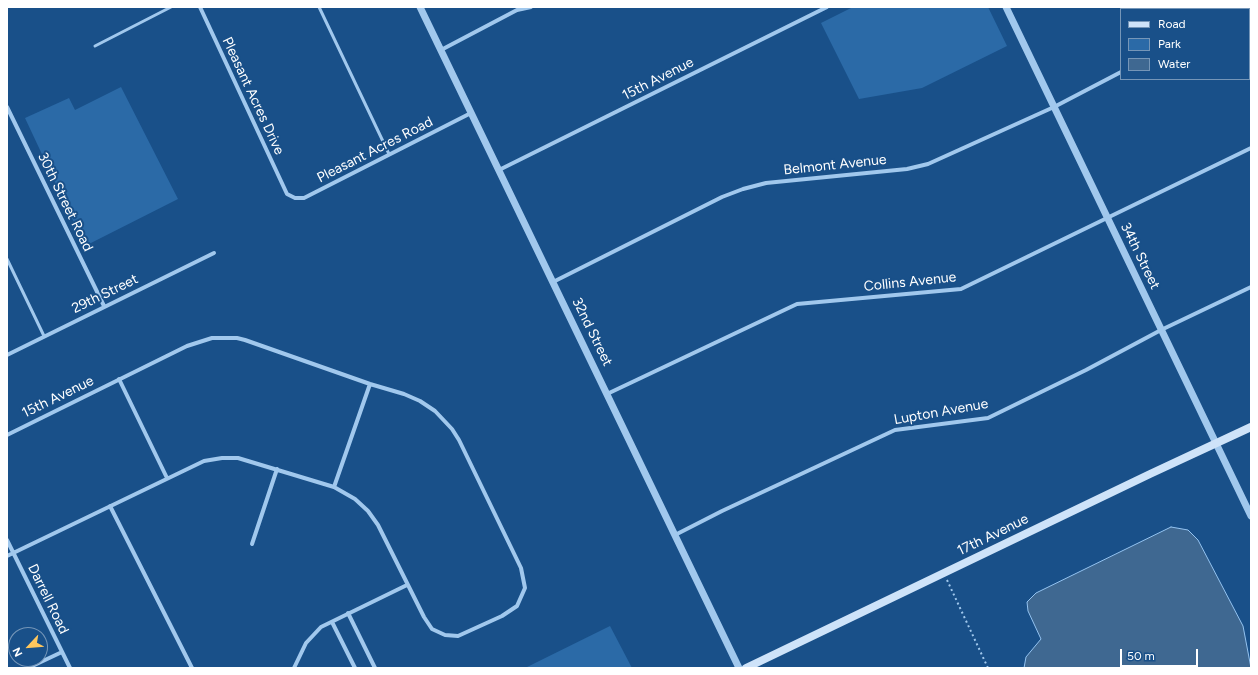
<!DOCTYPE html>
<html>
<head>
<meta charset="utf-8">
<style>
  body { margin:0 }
  #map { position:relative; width:1258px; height:675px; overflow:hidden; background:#195089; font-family:Figtree,sans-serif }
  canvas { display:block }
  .frame { position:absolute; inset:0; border:8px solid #fff; pointer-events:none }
  .legend { position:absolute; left:1120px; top:8px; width:130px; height:72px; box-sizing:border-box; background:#195089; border:1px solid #7596b8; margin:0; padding:5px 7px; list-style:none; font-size:12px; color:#fff }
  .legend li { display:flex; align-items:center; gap:8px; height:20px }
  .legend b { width:20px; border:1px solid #7596b8 }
  .north { position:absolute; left:8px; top:627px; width:40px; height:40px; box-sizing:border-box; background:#195089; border:1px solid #7596b8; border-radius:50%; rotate:244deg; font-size:11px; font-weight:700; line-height:16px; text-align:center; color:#fff }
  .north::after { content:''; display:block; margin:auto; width:14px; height:18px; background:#ffc75d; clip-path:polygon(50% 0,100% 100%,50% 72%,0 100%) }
  .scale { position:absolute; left:1120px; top:649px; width:78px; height:18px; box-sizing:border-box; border:2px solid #fff; border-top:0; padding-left:5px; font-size:12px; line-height:14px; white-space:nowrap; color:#fff; -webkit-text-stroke:3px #195089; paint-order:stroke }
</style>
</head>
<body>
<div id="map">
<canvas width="1258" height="675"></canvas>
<div class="frame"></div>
<ul class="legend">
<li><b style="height:5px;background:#cee3f9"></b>Road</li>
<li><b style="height:11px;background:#2b6aa7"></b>Park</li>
<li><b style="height:11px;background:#3f6891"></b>Water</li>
</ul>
<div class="north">N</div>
<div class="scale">50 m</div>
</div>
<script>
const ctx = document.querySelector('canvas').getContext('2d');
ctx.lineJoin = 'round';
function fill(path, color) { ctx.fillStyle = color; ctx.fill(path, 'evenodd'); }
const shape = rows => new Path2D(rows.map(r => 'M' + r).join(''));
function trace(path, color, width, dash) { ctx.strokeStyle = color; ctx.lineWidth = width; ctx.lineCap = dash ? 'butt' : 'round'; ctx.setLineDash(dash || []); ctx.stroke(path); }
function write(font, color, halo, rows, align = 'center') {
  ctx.font = font + ' Figtree,sans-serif'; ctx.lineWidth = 4; ctx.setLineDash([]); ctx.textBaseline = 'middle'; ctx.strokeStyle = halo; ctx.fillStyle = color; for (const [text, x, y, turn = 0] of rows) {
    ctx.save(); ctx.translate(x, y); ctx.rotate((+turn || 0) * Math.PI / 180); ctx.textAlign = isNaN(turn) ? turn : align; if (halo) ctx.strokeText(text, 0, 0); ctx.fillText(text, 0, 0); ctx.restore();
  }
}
fill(shape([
  [853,7,988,7,1007,46,922,88,859,99,821,23],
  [121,87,178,199,85,246,25,118,69,98,75,110],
  [610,626,632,668,525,668]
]), '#2b6aa7');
const water = shape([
  [1171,527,1188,530,1198,540,1243,626,1251,668,1024,668,1026,657,1041,639,1028,611,1027,602,1036,593,1171,527]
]);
fill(water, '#3f6891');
trace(water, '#94c3f0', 1);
trace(shape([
  [947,580,988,668]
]), '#a1c8ed', 2, [2, 3]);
trace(shape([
  [319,7,389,154],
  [95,46,171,7],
  [7,259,44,336]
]), '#a1c8ed', 3);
trace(shape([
  [200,7,287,194,295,198,304,198,471,113],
  [1216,9,1218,7],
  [441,50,517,10,531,7],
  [7,107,104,306],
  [499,170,827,7],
  [553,282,722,197,743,189,766,183,907,169,928,164,1054,107,1121,72],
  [7,355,214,253],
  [119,379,167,478],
  [607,394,797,304,961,289,1251,148],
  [7,435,187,346,212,338,237,338,245,340,370,384,404,394,420,401,435,411,452,429,459,440,521,568,525,588,517,606,502,616,458,636,445,635,432,629,424,617,378,525,368,511,355,499,334,487,238,458,222,458,204,461,7,556],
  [334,487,370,384],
  [110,506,192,668],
  [675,535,722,511,895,430,988,418,1086,370,1161,330,1251,287],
  [7,540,70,668],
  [252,544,277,469],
  [348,613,375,668],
  [332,622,355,668],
  [28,668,62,652],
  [294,668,306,643,321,627,407,585]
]), '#a1c8ed', 4);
trace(shape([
  [420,7,739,668],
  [1006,7,1251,516]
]), '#a1c8ed', 7);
trace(shape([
  [746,668,1150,474,1251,427]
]), '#cee3f9', 8);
write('14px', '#fff', '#195089', [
  ["15th Avenue",658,79,-27],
  ["Pleasant Acres Drive",253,96,65],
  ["Pleasant Acres Road",375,150,-27],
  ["Belmont Avenue",835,165,-6],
  ["30th Street Road",65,202,64],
  ["34th Street",1140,256,64],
  ["Collins Avenue",910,282,-6],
  ["29th Street",105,294,-26],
  ["32nd Street",592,332,64],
  ["15th Avenue",58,397,-26],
  ["Lupton Avenue",941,412,-10],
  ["17th Avenue",993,535,-26],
  ["Darrell Road",48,599,64]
]);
</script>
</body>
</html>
